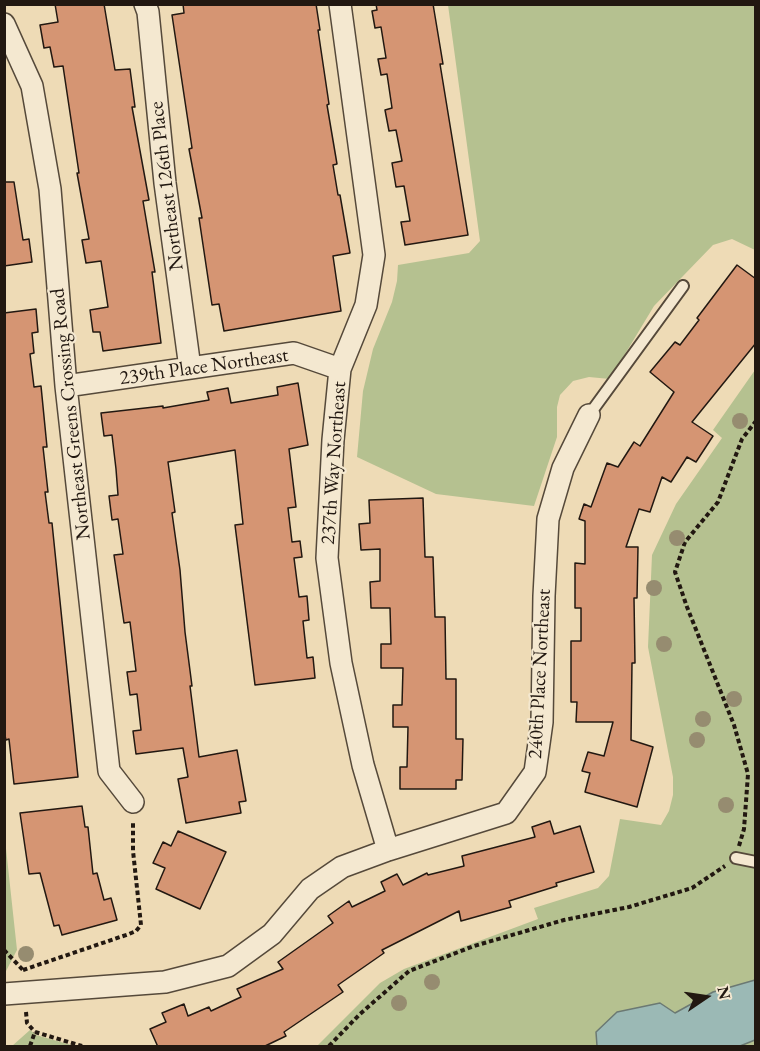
<!DOCTYPE html>
<html>
<head>
<meta charset="utf-8">
<style>
  body { margin:0 }
  #map { position:relative; width:760px; height:1051px; overflow:hidden; background:#eedbb6; font-family:"EB Garamond",serif }
  canvas { display:block }
  .frame { position:absolute; inset:0; border:6px solid #221811; pointer-events:none }
  .north { position:absolute; left:676px; top:967px; width:60px; height:60px; -webkit-text-stroke:4px #f4e8d0; paint-order:stroke; rotate:77deg; font-size:16px; font-weight:700; line-height:24px; text-align:center; color:#221811 }
  .north::after { content:''; display:block; margin:auto; width:21px; height:27px; background:#221811; clip-path:polygon(50% 0,100% 100%,50% 72%,0 100%) }
</style>
</head>
<body>
<div id="map">
<canvas width="760" height="1051"></canvas>
<div class="frame"></div>
<div class="north">N</div>
</div>
<script>
const ctx = document.querySelector('canvas').getContext('2d');
ctx.lineJoin = 'round';
function fill(path, color) { ctx.fillStyle = color; ctx.fill(path, 'evenodd'); }
const shape = rows => new Path2D(rows.map(r => 'M' + r).join(''));
function trace(path, color, width, dash) { ctx.strokeStyle = color; ctx.lineWidth = width; ctx.lineCap = dash ? 'butt' : 'round'; ctx.setLineDash(dash || []); ctx.stroke(path); }
function write(font, color, halo, rows, align = 'center') {
  ctx.font = font + ' "EB Garamond",serif'; ctx.lineWidth = 4.5; ctx.setLineDash([]); ctx.textBaseline = 'middle'; ctx.strokeStyle = halo; ctx.fillStyle = color; for (const [text, x, y, turn = 0] of rows) {
    ctx.save(); ctx.translate(x, y); ctx.rotate((+turn || 0) * Math.PI / 180); ctx.textAlign = isNaN(turn) ? turn : align; if (halo) ctx.strokeText(text, 0, 0); ctx.fillText(text, 0, 0); ctx.restore();
  }
}
fill(shape([
  [448,5,755,5,755,250,732,239,713,245,654,306,610,379,589,377,573,381,560,395,557,407,557,437,534,506,436,494,357,457,363,391,373,349,392,302,397,281,398,265,469,253,480,241],
  [755,370,755,1046,317,1046,380,983,404,969,538,919,534,908,598,888,609,876,620,819,661,825,669,811,673,795,673,777,648,647,652,555,676,504,722,438,713,430],
  [4,830,17,950,5,973,4,973],
  [30,1030,36,1035,75,1046,12,1046]
]), '#b5c190');
const water = shape([
  [755,980,755,1040,740,1046,597,1046,596,1032,617,1012,660,1003,675,1013,713,992,755,980]
]);
fill(water, '#9bb9b5');
trace(water, '#6b7973', 1.5);
const building = shape([
  [55,4,104,4,115,70,130,69,135,107,132,107,149,200,143,201,155,272,152,272,161,343,103,351,100,332,93,332,90,310,108,307,101,261,86,263,82,240,89,239,77,173,79,173,63,66,54,67,50,47,44,48,40,25,58,22,55,4],
  [183,4,316,4,320,30,318,30,329,104,327,105,337,164,333,165,338,195,340,195,350,253,333,256,341,311,224,331,219,304,212,305,199,218,202,218,189,149,192,148,172,15,184,13,183,4],
  [376,4,433,4,443,64,440,64,468,235,405,245,401,222,410,221,404,186,396,187,392,163,402,161,396,130,389,131,385,110,392,108,387,74,381,75,378,59,386,58,381,27,375,28,372,11,377,10,376,4],
  [4,182,14,182,23,240,29,239,32,262,4,266,4,182],
  [737,265,756,279,756,343,692,422,713,436,696,462,687,457,671,482,662,477,650,512,639,509,626,547,638,547,637,598,634,598,635,663,632,663,631,740,653,747,637,807,585,792,590,773,582,771,588,752,604,756,613,722,576,722,577,702,571,702,571,641,581,641,581,608,575,608,575,563,585,564,585,521,579,519,584,504,591,507,607,463,618,467,634,442,640,446,674,392,650,372,675,342,680,345,699,320,697,318,737,265],
  [36,309,38,332,32,333,34,353,30,354,34,387,41,386,47,447,43,447,48,492,45,492,49,523,52,523,78,777,14,784,9,739,6,740,4,732,4,313,36,309],
  [298,383,308,445,289,449,296,507,288,508,292,542,300,541,302,557,294,558,299,597,307,596,309,620,303,621,307,658,313,657,315,678,255,685,235,525,243,524,235,450,168,462,175,512,172,513,180,570,185,632,192,686,190,686,199,757,237,750,246,801,239,802,241,813,186,823,178,779,188,777,183,748,136,754,133,731,141,730,137,694,130,695,127,672,136,671,130,622,124,623,114,555,123,554,118,519,112,520,109,496,118,495,116,469,112,435,104,436,101,413,163,406,163,408,209,400,207,392,228,388,231,403,278,395,277,387,298,383],
  [423,498,425,557,433,557,435,617,445,617,446,679,456,679,456,739,463,739,462,780,456,780,456,789,400,789,400,767,407,767,408,727,393,727,393,705,402,705,403,668,381,668,381,644,391,644,390,608,371,608,370,582,380,581,380,549,361,550,359,524,370,523,369,500,423,498],
  [82,806,85,827,88,827,93,874,97,873,104,900,111,898,117,920,62,935,59,925,54,926,40,873,29,874,20,813,82,806],
  [550,821,554,834,580,826,594,872,556,883,557,886,509,901,511,907,461,921,459,911,382,950,384,953,338,985,343,992,284,1032,286,1036,263,1047,158,1047,150,1029,166,1022,162,1013,184,1004,188,1016,209,1007,211,1011,241,997,237,989,283,969,278,962,333,923,328,916,349,901,352,907,385,891,381,882,397,874,403,885,427,873,428,875,464,866,462,856,535,837,532,827,550,821],
  [178,831,226,852,200,909,156,889,165,868,153,863,163,842,171,846,178,831]
]);
fill(building, '#d59573');
trace(building, '#221811', 1.5);
const service = shape([
  [589,415,683,286],
  [736,858,756,862]
]);
const minor = shape([
  [145,4,148,12,165,183,190,368],
  [340,4,374,255,366,305,340,369,333,440,327,558,341,663,363,765,388,850],
  [4,24,32,86,50,189,66,386,109,771,133,802],
  [66,386,294,353,340,369],
  [4,994,165,982,228,966,272,934,310,889,342,867,388,850,506,813,535,772,542,722,544,596,548,519,563,468,589,415]
]);
trace(service, '#55493a', 14);
trace(minor, '#55493a', 24);
trace(shape([
  [739,846,744,829,748,774,734,725,687,607,675,572,685,542,718,502,742,439,756,421],
  [4,950,23,970],
  [23,970,129,934,136,931,141,925,133,851,133,821],
  [26,1012,27,1023,35,1032],
  [35,1032,82,1046],
  [30,1046,35,1032],
  [329,1046,360,1014,409,971,474,946,564,920,629,907,692,888,725,866]
]), '#221811', 4, [4.5, 3]);
trace(service, '#f4e8d0', 10);
trace(minor, '#f4e8d0', 21);
ctx.fillStyle = '#968c70';
for (const [x, y] of [
  [740,421],
  [677,538],
  [654,588],
  [664,644],
  [734,699],
  [703,719],
  [697,740],
  [726,805],
  [26,954],
  [432,982],
  [399,1003]
]) { ctx.beginPath(); ctx.arc(x, y, 8, 0, 2 * Math.PI); ctx.fill(); }
write('20px', '#221811', '#f4e8d0', [
  ["Northeast 126th Place",167,186,-97],
  ["239th Place Northeast",204,367,-8],
  ["Northeast Greens Crossing Road",71,414,-96],
  ["237th Way Northeast",334,463,-86],
  ["240th Place Northeast",540,674,-87]
]);
</script>
</body>
</html>
